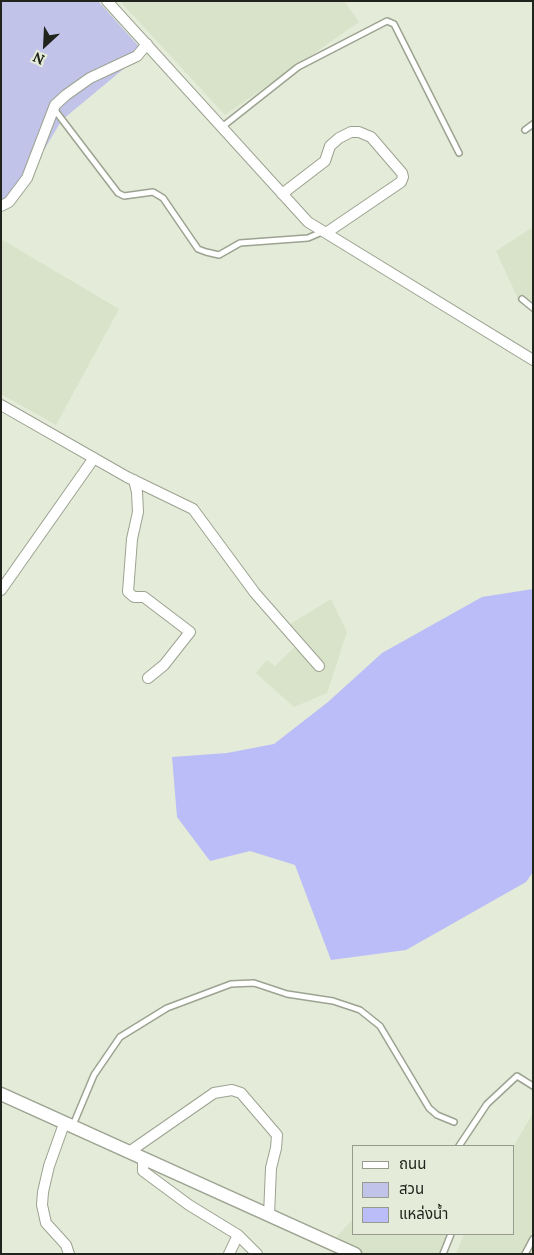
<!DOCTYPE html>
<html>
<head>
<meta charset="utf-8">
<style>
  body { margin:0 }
  #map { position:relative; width:534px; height:1255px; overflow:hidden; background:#e4ebd8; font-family:Lora,"Noto Sans Thai",serif }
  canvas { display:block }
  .frame { position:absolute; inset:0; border:2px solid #21241d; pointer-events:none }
  .legend { position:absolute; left:352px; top:1145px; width:162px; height:90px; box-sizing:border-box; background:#e4ebd8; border:1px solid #969b8d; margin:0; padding:6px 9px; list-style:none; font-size:15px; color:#21241d }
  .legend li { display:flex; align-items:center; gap:10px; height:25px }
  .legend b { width:25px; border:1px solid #969b8d }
  .north { position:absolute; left:20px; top:20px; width:50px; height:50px; -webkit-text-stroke:4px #e4ebd8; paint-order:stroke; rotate:205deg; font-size:14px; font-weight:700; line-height:20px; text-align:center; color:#21241d }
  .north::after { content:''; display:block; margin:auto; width:18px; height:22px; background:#21241d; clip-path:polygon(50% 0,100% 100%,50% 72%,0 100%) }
</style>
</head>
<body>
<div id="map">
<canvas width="534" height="1255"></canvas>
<div class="frame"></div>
<ul class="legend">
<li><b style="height:6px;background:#fff"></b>ถนน</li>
<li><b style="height:14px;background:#c1c4e8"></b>สวน</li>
<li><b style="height:14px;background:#babdf8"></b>แหล่งน้ำ</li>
</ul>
<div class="north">N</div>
</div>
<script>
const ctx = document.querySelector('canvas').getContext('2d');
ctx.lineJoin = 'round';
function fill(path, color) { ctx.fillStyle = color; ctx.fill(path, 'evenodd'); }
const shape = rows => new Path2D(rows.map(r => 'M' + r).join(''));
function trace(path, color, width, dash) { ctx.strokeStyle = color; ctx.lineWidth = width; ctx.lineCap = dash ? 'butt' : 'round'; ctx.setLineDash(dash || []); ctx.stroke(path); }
fill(shape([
  [120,1,344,1,359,22,225,115],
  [533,227,533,310,520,303,496,251],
  [1,239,119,309,56,425,1,394],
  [331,599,347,632,327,693,294,707,256,673,267,660,275,666,300,642,287,626],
  [533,1113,533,1254,456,1254,464,1234,513,1234,513,1147],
  [353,1219,353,1234,454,1234,446,1254,355,1254,331,1243]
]), '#d9e3c9');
fill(shape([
  [1,1,98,1,144,52,62,120,16,196,1,203]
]), '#c1c4e8');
fill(shape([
  [533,589,533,872,526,882,406,950,331,960,295,865,250,851,210,861,177,817,172,757,227,753,274,744,328,702,382,653,482,597]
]), '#babdf8');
const service = shape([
  [54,109,118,193,124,196,153,192,163,198,198,249,206,252,219,255,240,243,308,238,322,232],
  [222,127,298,67,387,21,394,24,459,153],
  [525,130,533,124],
  [522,299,533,308],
  [73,1125,94,1075,120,1037,167,1008,231,984,254,983,287,994,333,1001,360,1010,380,1026,429,1108,437,1115,454,1122],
  [459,1146,487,1104,517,1076,533,1086],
  [443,1254,451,1234],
  [525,1254,533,1239]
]);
const minor = shape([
  [107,1,308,222,533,360],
  [282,194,325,161,330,146,339,138,351,132,359,132,371,137,402,173,403,177,401,182,326,233],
  [1,206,9,202,27,178,55,105,66,95,90,78,137,56,147,44],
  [1,405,127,477,193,509,255,593,319,666],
  [134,480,137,492,138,512,132,539,128,592,134,597,144,597,190,632,164,665,148,678],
  [1,590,94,458],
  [64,1124,49,1166,43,1192,42,1205,46,1223,66,1245,69,1254],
  [129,1152,214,1093,232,1090,241,1093,277,1135,276,1148,271,1168,269,1215],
  [143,1158,143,1171,189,1205,238,1235,257,1254],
  [229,1254,238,1235]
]);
const tertiary = shape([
  [1,1094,355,1254]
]);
trace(service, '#9ca391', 8);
trace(minor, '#9ca391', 12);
trace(tertiary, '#9ca391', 15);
trace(service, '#fff', 5);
trace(minor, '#fff', 10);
trace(tertiary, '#fff', 12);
</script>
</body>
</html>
